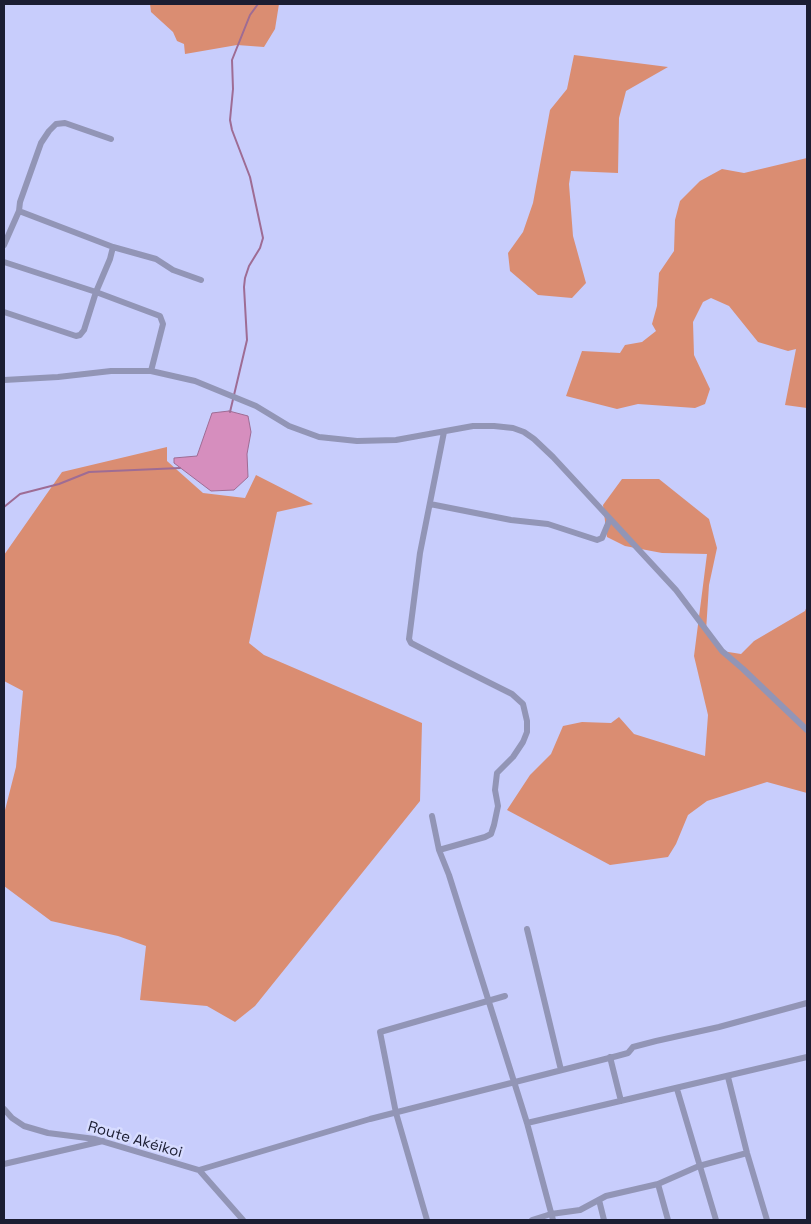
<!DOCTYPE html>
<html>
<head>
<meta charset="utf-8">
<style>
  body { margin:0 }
  #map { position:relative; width:811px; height:1224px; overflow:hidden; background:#c8cdfc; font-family:"Space Grotesk",sans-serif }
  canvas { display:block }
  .frame { position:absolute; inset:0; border:5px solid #1b1d32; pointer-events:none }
</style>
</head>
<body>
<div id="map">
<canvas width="811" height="1224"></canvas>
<div class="frame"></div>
</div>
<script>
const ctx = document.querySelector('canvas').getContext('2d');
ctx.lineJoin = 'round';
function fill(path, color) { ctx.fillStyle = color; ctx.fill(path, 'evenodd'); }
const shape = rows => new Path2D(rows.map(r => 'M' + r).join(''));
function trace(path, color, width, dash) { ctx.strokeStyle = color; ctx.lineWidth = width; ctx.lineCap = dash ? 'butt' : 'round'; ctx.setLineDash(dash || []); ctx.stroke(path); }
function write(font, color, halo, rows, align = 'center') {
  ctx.font = font + ' "Space Grotesk",sans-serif'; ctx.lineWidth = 5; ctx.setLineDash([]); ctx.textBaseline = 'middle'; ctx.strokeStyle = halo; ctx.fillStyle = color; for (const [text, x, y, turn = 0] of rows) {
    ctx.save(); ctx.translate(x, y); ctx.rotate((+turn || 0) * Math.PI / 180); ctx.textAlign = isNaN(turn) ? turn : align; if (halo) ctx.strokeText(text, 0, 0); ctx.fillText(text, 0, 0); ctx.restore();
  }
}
fill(shape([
  [150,4,279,4,275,29,264,47,237,45,185,54,184,44,177,41,173,32,151,12],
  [574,55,668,67,626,91,619,118,618,173,571,171,569,184,573,236,586,283,572,298,538,295,510,271,508,253,523,232,533,203,550,110,567,89],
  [807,158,807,408,785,405,796,349,788,351,758,342,729,306,711,298,703,302,693,322,694,355,710,389,705,404,695,408,638,404,617,409,566,396,582,351,620,353,625,345,642,342,656,331,652,324,657,306,659,273,674,251,675,220,680,201,700,181,722,169,744,173],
  [167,447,167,461,203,493,245,498,256,475,313,504,277,512,249,643,264,655,422,723,420,801,255,1006,235,1022,207,1006,140,1000,146,946,118,936,51,921,4,886,4,814,16,767,23,691,4,681,4,555,62,472],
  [622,479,659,479,709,519,717,548,709,585,706,631,722,651,741,654,754,641,805,611,807,606,807,793,767,782,707,801,688,815,676,844,668,857,610,865,507,810,530,775,551,754,563,726,582,722,611,723,619,717,634,734,705,756,708,715,694,656,707,554,662,553,625,546,607,537,603,505]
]), '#da8d72');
const water = shape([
  [229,411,248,416,251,432,247,454,248,477,234,490,211,491,174,463,174,458,197,456,212,413,229,411]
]);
fill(water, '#d68ebe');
trace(water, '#9e6c94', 1);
trace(shape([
  [230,412,247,340,244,287,245,278,249,266,260,248,263,238,250,177,232,130,230,120,233,89,232,60,250,15,258,4],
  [4,507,20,494,59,484,89,472,180,468]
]), '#9e6c94', 2);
trace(shape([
  [19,211,113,247,156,259,173,270,201,280],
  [4,245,19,211,20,202,41,143,49,131,56,124,65,123,111,139],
  [4,262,96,292,110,259,113,247],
  [4,312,76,336,80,335,84,330,96,292,160,316,163,324,151,371],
  [4,380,58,377,111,371,151,371,195,381,256,406,289,426,319,437,357,441,396,440,473,426,494,426,513,428,524,432,534,439,553,457,676,590,722,651,743,669,807,730],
  [430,504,511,520,548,524,597,540,602,538,610,519],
  [432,816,439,850,449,875,527,1123,553,1220],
  [439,850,485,837,491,834,494,825,498,806,495,790,497,773,513,757,523,742,527,732,527,721,523,704,512,694,448,662,411,643,409,639,420,553,444,432],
  [527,929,561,1070],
  [610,1057,621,1101],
  [728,1077,747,1153,767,1220],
  [677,1089,716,1220],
  [4,1109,12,1118,24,1126,48,1133,95,1139,199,1170,243,1220],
  [527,1123,807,1057],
  [4,1164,103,1141],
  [199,1170,370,1119,617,1056,628,1053,633,1047,656,1041,719,1027,807,1003],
  [658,1184,668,1220],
  [599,1200,604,1220],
  [427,1220,396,1113,380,1032,505,996],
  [532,1220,551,1214,580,1210,606,1196,658,1184,699,1166,747,1153]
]), '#9295b6', 6);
write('15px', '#1b1d32', '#d7dcff', [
  ["Route Akéikoi",135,1140,16]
]);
</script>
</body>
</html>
